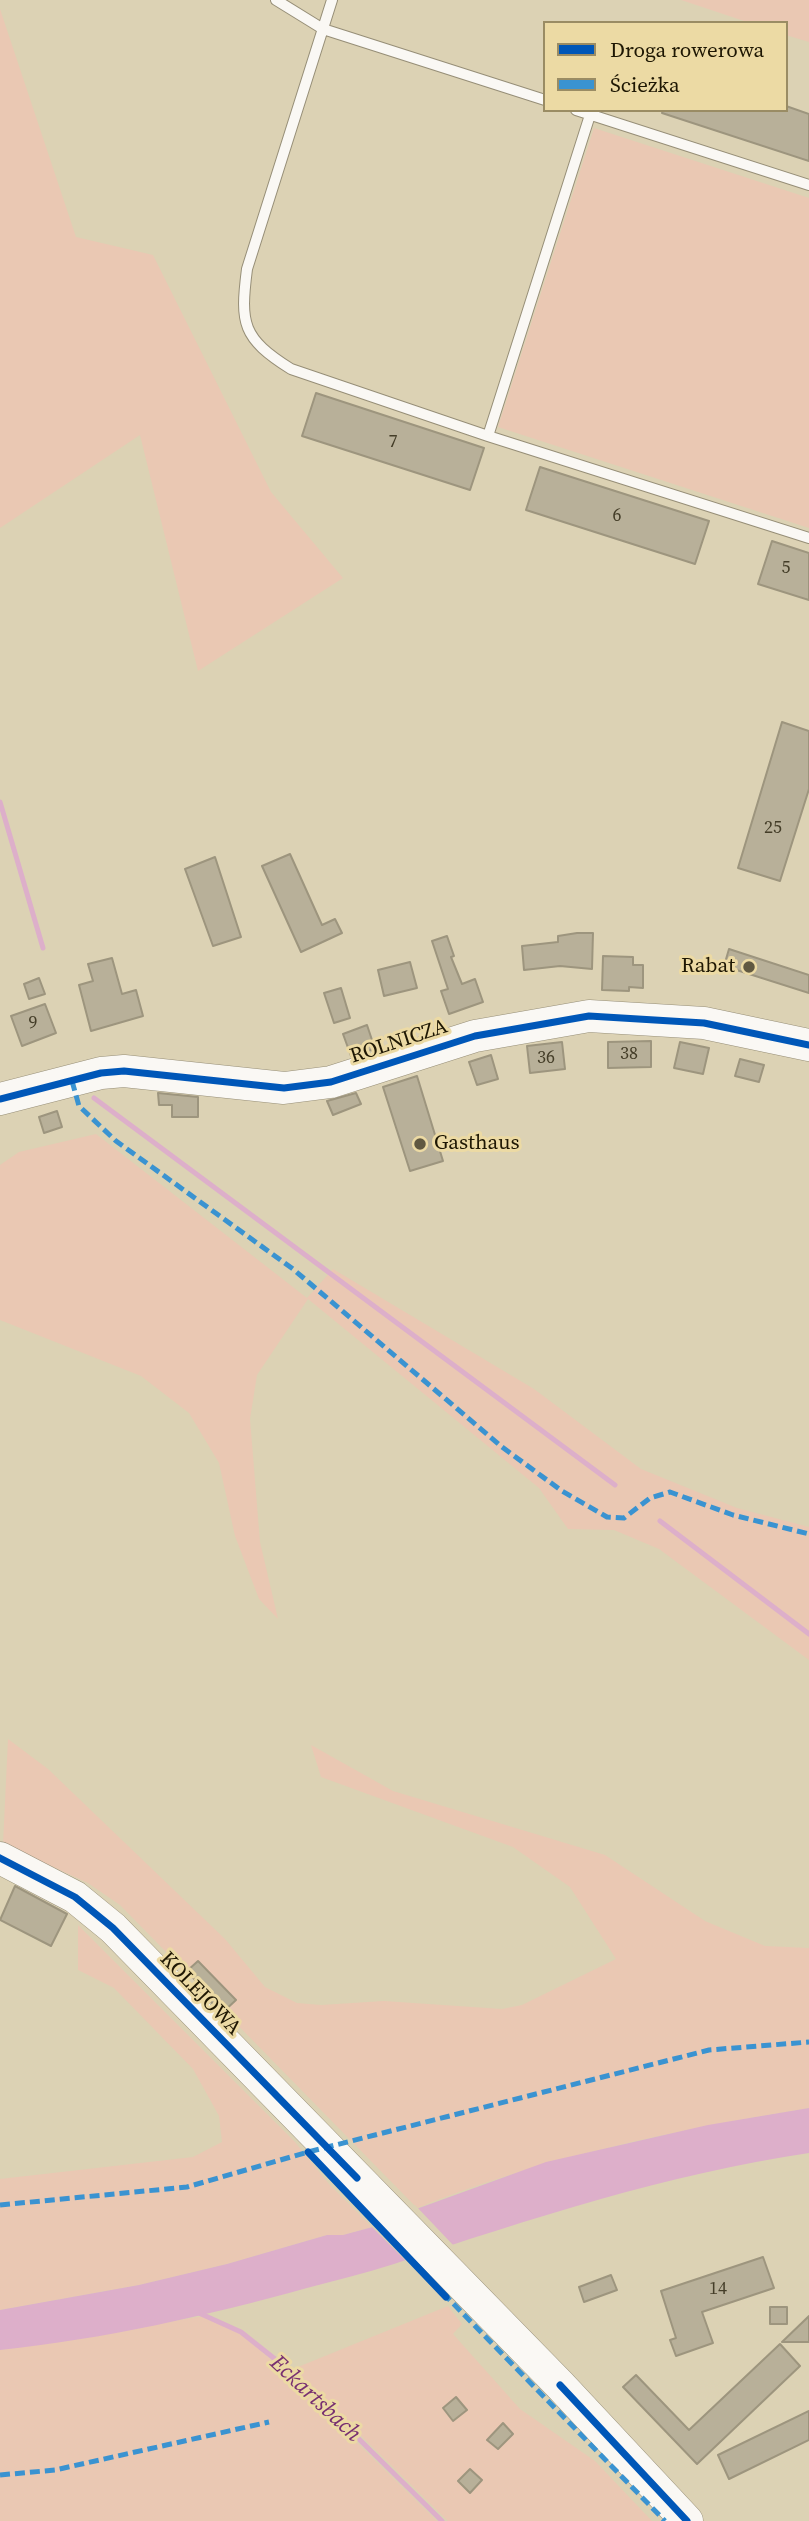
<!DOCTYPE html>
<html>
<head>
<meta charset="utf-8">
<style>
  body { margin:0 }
  #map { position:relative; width:809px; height:2521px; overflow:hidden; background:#dcd2b4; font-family:"Source Serif 4",serif }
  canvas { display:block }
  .legend { position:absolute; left:543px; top:21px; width:245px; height:91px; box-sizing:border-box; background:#ecdaa4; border:2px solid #9a8c64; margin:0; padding:9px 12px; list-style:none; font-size:21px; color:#1e1703 }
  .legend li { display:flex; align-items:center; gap:14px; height:35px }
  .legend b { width:35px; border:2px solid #9a8c64 }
</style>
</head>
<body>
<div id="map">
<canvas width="809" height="2521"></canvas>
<ul class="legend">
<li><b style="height:9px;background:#0057b8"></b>Droga rowerowa</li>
<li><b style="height:9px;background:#3a93d1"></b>Ścieżka</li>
</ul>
</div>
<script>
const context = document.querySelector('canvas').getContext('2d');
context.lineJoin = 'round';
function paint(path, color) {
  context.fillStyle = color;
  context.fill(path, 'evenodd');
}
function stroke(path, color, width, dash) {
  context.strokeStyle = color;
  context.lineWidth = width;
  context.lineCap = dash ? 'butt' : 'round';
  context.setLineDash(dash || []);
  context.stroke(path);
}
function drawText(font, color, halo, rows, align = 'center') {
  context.font = font + ' "Source Serif 4",serif';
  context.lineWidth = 6;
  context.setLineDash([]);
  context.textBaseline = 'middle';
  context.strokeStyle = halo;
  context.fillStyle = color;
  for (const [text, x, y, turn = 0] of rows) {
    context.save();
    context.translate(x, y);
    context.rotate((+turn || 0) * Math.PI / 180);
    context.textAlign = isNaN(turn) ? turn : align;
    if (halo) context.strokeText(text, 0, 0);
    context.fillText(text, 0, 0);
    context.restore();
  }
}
const green = new Path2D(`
  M681,0H809V42L786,35V23H750Z
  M0,9L76,237L153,255L271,492L343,578L198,671L140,435L0,528Z
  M594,128L809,198V528L498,427Z
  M96,1134L307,1298L333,1269L534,1389L641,1469L737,1508L809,1527V1660L659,1549L614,1530L568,1529L539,1488L308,1299L257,1375L250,1419L260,1542L278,1619L259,1599L235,1536L219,1463L189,1413L141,1376L0,1320V1165L19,1152Z
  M8,1739L48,1769L225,1939L265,1987L297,2003L321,2005L384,2001L502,2009L522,2005L616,1959L570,1887L513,1847L321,1777L311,1745L393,1791L605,1855L705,1921L765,1946L809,1948V2108C676,2130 543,2157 417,2208L120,1905L88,1883L3,1844Z
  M78,1925L295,2142L329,2184L372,2227L343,2235H327L227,2264L139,2285L0,2310V2179L193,2157L222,2142L219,2116L193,2069L114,1988L78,1970Z
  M448,2306L462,2324L453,2334L520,2409L595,2461L652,2521H448L293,2369Z
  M204,2316L241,2333L286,2373L437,2521H0V2350Z`);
const water = new Path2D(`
  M809,2108V2153C667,2174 530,2219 394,2264C366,2273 336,2280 307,2288C206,2316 104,2339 0,2350V2310L139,2285L227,2264L327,2235H343L395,2221L397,2216L546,2162L708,2125Z`);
const pier = new Path2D(`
  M415,2205L454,2246L407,2262L369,2224L393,2218L395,2213Z`);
const stream = new Path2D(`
  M0,802L43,948
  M94,1098L615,1485
  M660,1521L809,1634
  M199,2313L241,2332L290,2371L442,2521`);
const building = new Path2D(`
  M786,106L809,114V161L662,113L663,110H786Z
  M316,393L484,448L470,490L302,436Z
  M540,467L709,521L695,564L526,510Z
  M772,541L809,553V600L758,584Z
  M782,722L809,731V789L780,881L738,868Z
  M290,854L322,925L335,919L342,933L301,952L262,866Z
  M215,857L241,937L213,946L185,869Z
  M577,933H593L592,969L560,966L524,970L522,946L558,942V936Z
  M447,936L454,956L451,957L462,984L475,979L483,1002L449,1014L441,991L448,989L432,941Z
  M729,949L809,975V993L724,966Z
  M603,956L633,957V965H643V988L629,987V991L602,990Z
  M112,958L122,994L136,990L143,1016L91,1031L79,985L93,981L88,964Z
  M410,962L417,988L384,996L378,970Z
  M39,978L45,994L29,999L24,984Z
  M341,988L350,1018L334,1023L324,993Z
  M45,1004L56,1033L22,1046L11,1016Z
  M367,1025L375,1049L351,1056L343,1034Z
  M651,1041V1067L608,1068V1042Z
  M562,1042L565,1069L530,1073L527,1046Z
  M680,1042L709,1048L703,1074L674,1068Z
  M491,1055L498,1079L477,1085L469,1062Z
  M740,1059L764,1065L759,1082L735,1076Z
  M417,1076L443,1161L410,1171L383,1087Z
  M158,1093L198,1097V1117H172V1105H159Z
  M356,1093L361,1104L333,1115L327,1101Z
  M57,1111L62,1127L44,1133L39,1117Z
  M15,1886L67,1914L51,1946L0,1920Z
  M198,1961L236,2000L222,2013L194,1985L197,1982L187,1971Z
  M763,2257L774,2288L702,2312L713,2343L676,2356L670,2340L676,2338L661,2291Z
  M611,2275L617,2290L584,2302L579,2287Z
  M770,2307H787V2324H770Z
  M809,2316V2342H782Z
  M780,2344L800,2366L697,2464L623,2387L636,2375L689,2430Z
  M456,2397L467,2410L453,2421L443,2408Z
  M809,2411V2440L729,2479L718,2455Z
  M503,2423L513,2434L498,2449L487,2440Z
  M470,2469L482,2480L470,2493L458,2481Z`);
const lane = new Path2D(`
  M276,0L323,29L545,100
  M332,0L247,269C240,324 242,338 291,369L488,436L809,538
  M576,110L809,185
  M488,436L590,115`);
const secondary = new Path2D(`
  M0,1099L101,1073L124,1071L284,1088L331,1082L475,1036L589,1016L704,1023L809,1045
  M0,1858L75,1897L113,1928L560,2385L687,2521`);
const quiet = new Path2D(`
  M72,1081L79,1106L116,1141L293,1269L502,1447L562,1491L607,1517L624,1518L650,1498L670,1492L733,1515L809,1534
  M0,2205L187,2187L308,2152L709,2050L809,2042
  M443,2293L665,2521
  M0,2475L55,2470L269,2422`);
const cycleway = new Path2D(`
  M0,1099L101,1073L124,1071L284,1088L331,1082L475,1036L589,1016L704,1023L809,1045
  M0,1858L75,1897L113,1928L357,2178
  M308,2152L446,2297
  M560,2385L687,2521`);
const markers = [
  [749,967,7,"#605841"],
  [420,1144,7,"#605841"]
];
const numberNames = [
  ["7",393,442],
  ["6",617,516],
  ["5",786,568],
  ["25",773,828],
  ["9",33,1023],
  ["38",629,1054],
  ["36",546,1058],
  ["14",718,2289]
];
const poiNames = [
  ["Rabat",735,967],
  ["Gasthaus",434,1144,"left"]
];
const streetNames = [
  ["ROLNICZA",399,1042,-18],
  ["KOLEJOWA",200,1994,46]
];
const waterNames = [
  ["Eckartsbach",315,2399,43]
];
paint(green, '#eac8b3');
paint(water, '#ddafca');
paint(pier, '#dcd2b4');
stroke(stream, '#ddafca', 5);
paint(building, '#b8b099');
stroke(building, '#9d957e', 2);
stroke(lane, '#968e77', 12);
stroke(secondary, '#968e77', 33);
stroke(lane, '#faf8f4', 10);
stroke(secondary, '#faf8f4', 32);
stroke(quiet, '#3a93d1', 5, [10, 5]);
stroke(cycleway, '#0057b8', 7);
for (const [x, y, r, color] of markers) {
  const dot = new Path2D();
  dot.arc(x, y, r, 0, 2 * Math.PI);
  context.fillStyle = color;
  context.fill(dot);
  stroke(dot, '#ecdaa4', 2.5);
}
drawText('18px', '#443d28', null, numberNames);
drawText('21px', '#1e1703', '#ecdaa4', poiNames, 'right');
drawText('21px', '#1e1703', '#ecdaa4', streetNames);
drawText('italic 23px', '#783171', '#ecdaa4', waterNames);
</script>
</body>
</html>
